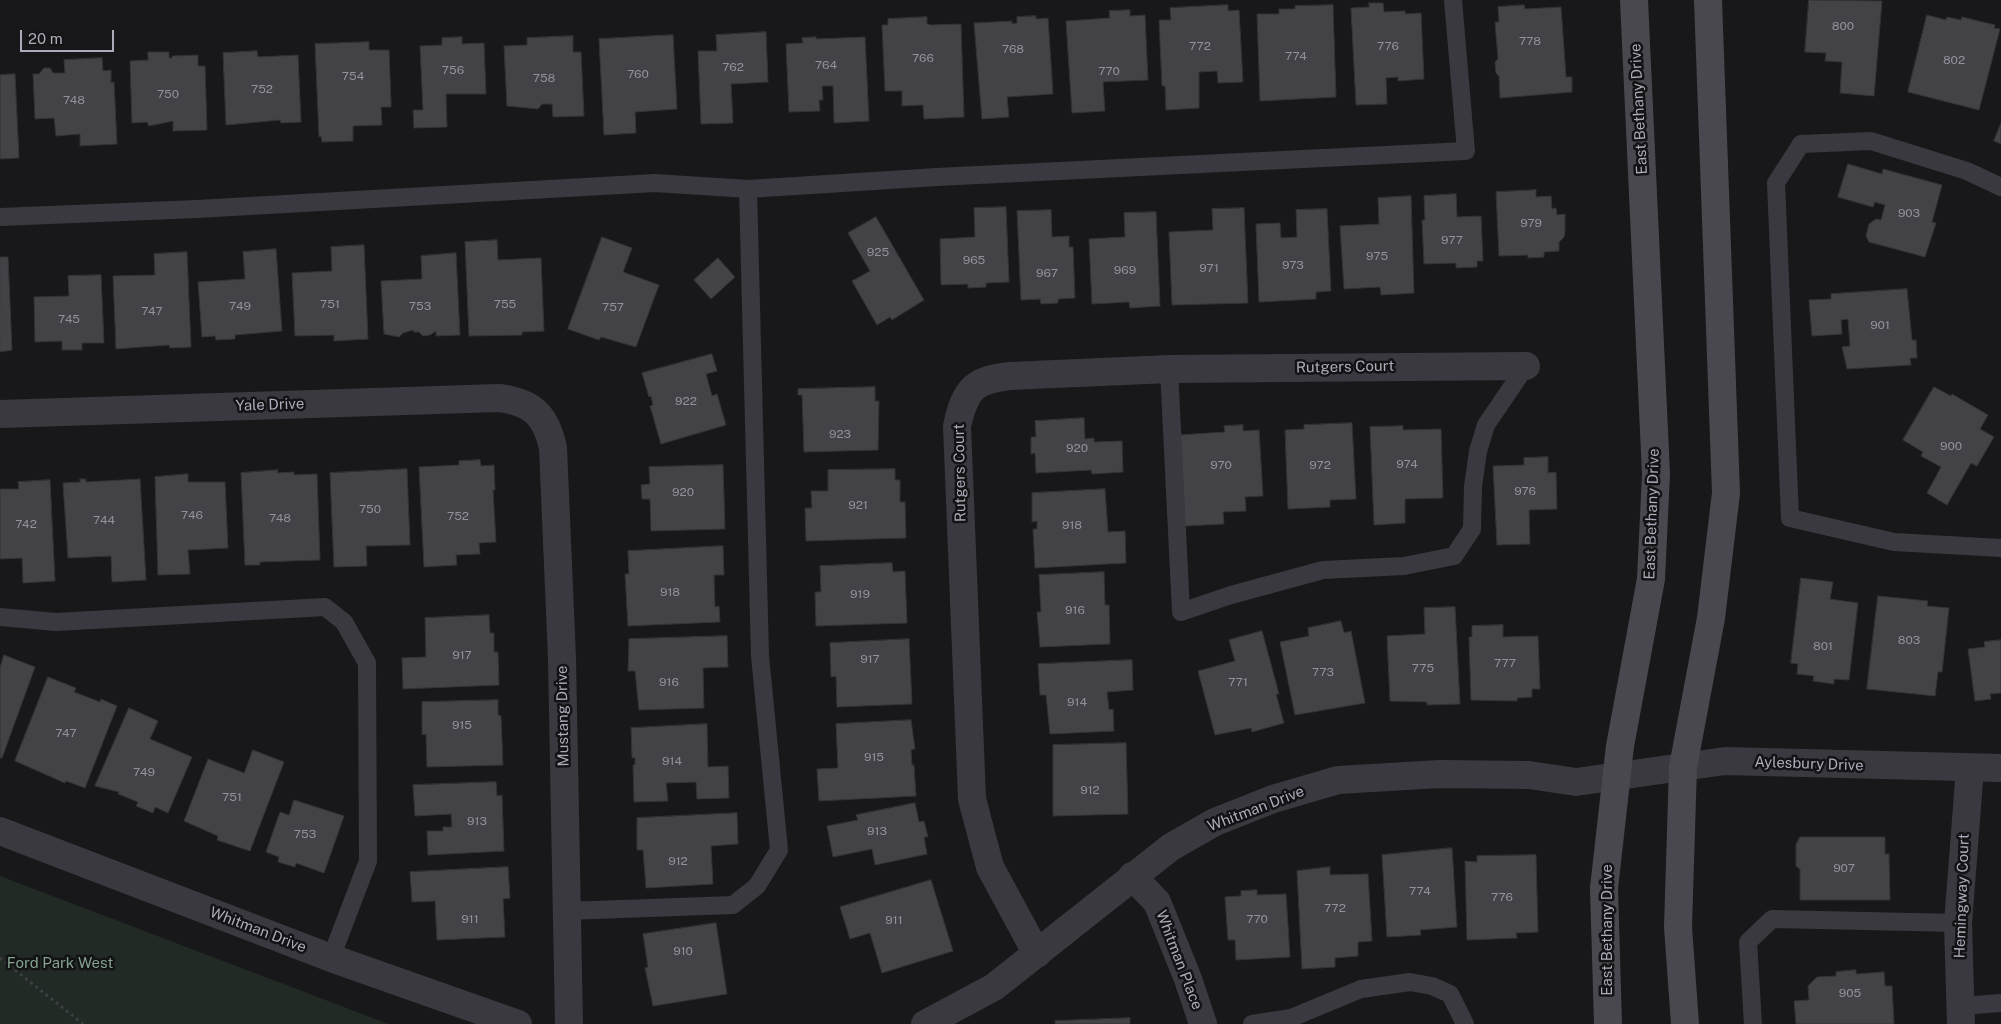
<!DOCTYPE html>
<html>
<head>
<meta charset="utf-8">
<style>
  body { margin:0 }
  #map { position:relative; width:2001px; height:1024px; overflow:hidden; background:#18181a; font-family:"Public Sans",sans-serif }
  canvas { display:block }
  .scale { position:absolute; left:20px; top:30px; width:94px; height:22px; box-sizing:border-box; border:2px solid #abacb9; border-top:0; padding-left:6px; font-size:15px; line-height:18px; white-space:nowrap; color:#abacb9; -webkit-text-stroke:4px #131315; paint-order:stroke }
</style>
</head>
<body>
<div id="map">
<canvas width="2001" height="1024"></canvas>
<div class="scale">20 m</div>
</div>
<script>
const context = document.querySelector('canvas').getContext('2d');
context.lineJoin = 'round';
function paint(path, color) {
  context.fillStyle = color;
  context.fill(path, 'evenodd');
}
function stroke(path, color, width, dash) {
  context.strokeStyle = color;
  context.lineWidth = width;
  context.lineCap = dash ? 'butt' : 'round';
  context.setLineDash(dash || []);
  context.stroke(path);
}
function drawText(font, color, halo, rows, align = 'center') {
  context.font = font + ' "Public Sans",sans-serif';
  context.lineWidth = 5;
  context.setLineDash([]);
  context.textBaseline = 'middle';
  context.strokeStyle = halo;
  context.fillStyle = color;
  for (const [text, x, y, turn = 0] of rows) {
    context.save();
    context.translate(x, y);
    context.rotate((+turn || 0) * Math.PI / 180);
    context.textAlign = isNaN(turn) ? turn : align;
    if (halo) context.strokeText(text, 0, 0);
    context.fillText(text, 0, 0);
    context.restore();
  }
}
const green = new Path2D(`
  M0,876L378,1020L389,1024H0Z`);
const building = new Path2D(`
  M1809,0L1882,1L1874,96L1840,93L1842,62L1825,61L1826,53L1805,52Z
  M1369,3H1383L1384,12L1405,11V14L1421,13L1424,79L1398,81V77L1386,78L1387,104L1356,105L1351,8L1369,7Z
  M1228,5V11L1239,10L1243,82L1218,83L1217,71L1199,72V108L1166,110L1165,86H1162L1159,20H1171L1170,8Z
  M1333,5L1336,97L1260,101L1257,14H1279V9H1295V6Z
  M1524,5L1525,9L1561,7L1566,77H1572V92L1500,98L1499,76L1496,73L1495,62L1498,59L1495,22H1499L1498,7Z
  M1130,10V16L1145,15L1148,80L1103,82L1105,111L1072,113L1066,21L1110,18L1109,11Z
  M1927,15L1946,20L1947,17L1961,20L1962,17L1995,25L1994,28L2000,29L1979,110L1908,92Z
  M1036,16V19L1048,18L1053,94L1007,97L1009,117L982,119L974,23L1012,21V24L1017,23V17Z
  M927,17V24L931,25L961,24L964,117L924,119L923,105L902,106V91H885L882,25H888V19Z
  M766,32L768,82L731,84L733,123L701,124L698,51H717L716,35Z
  M673,35L677,109L635,112L636,133L604,135L599,39Z
  M573,36V52H581L584,116L553,117L552,104H542L538,109L507,106L504,46L527,45V38Z
  M462,37V44L484,43L486,94H446L447,127L414,128L413,110H423L420,46L442,45V38Z
  M816,37V39L865,37L869,121L834,123L833,86H822L823,100H819L820,111L789,112L786,44L803,43L802,38Z
  M369,42V50H389L391,102V107H381L382,125L353,126V141L322,142L321,136L319,137L315,44Z
  M257,51L258,57L298,55L301,122L281,123L280,120L226,125L223,53Z
  M148,52H169V58H172V56L198,55V66H205L207,130L173,131V121L149,126L147,122L132,123L130,61L148,60Z
  M102,58L103,71L111,70V83L114,82L117,144L80,146V134L56,136L54,118L35,119L33,74H39L44,68H50L53,73H65L64,60Z
  M15,74L19,158L0,159V75Z
  M2001,123V144L1994,141Z
  M1848,164L1882,174L1883,169L1942,185L1932,222L1936,223L1925,257L1869,242L1866,236L1869,224L1876,219L1881,220L1885,205L1875,202L1873,207L1838,197Z
  M1536,190V197L1551,196L1552,209L1556,208L1557,215L1565,214V232L1564,237L1559,242V251L1544,252V257L1528,258V255L1499,256L1496,192Z
  M1456,194L1457,217L1481,216L1483,261H1477V267L1456,268V263L1424,264L1422,220H1425L1424,196Z
  M1411,196L1414,293L1381,295L1380,287L1344,289L1340,226L1379,224L1378,198Z
  M1006,207L1009,282L986,283V287L968,288V284L941,285L940,239L975,237L974,208Z
  M1244,208L1248,303L1172,305L1169,232L1213,230L1212,209Z
  M1327,209L1331,291L1316,292V299L1259,302L1256,224L1280,223L1281,238L1297,237L1296,210Z
  M1051,210L1052,237L1069,236V247H1073L1075,298L1058,299V303L1041,304L1040,299L1021,300L1017,211Z
  M1156,212L1160,306L1130,308L1129,302L1092,304L1089,239L1125,237L1124,213Z
  M876,217L924,300L892,320L890,317L877,325L852,281L870,271L848,233Z
  M602,237L632,248L623,272L659,285L636,347L601,337L599,340L568,329Z
  M497,240L498,260L541,258L544,331L522,332V335L469,336L465,242Z
  M364,245L368,339L334,341V335L295,336L292,273L332,271L331,247Z
  M276,249L282,331L235,335V339L216,340L215,336L202,337L198,282L245,279L243,252Z
  M187,252L191,347L170,348L169,345L116,349L113,276L155,275L154,254Z
  M456,253L460,335L436,336V331L430,335L423,336L419,332H414L413,330L403,333L399,337L384,334L381,281L422,279L421,256Z
  M0,257H8L12,350L0,352Z
  M718,258L735,277L711,299L694,280Z
  M101,275L104,343H82V350H62V341L35,342L34,297L69,296L68,276Z
  M1907,289L1912,340H1916L1917,358H1910L1911,365L1847,369L1842,347L1850,346L1848,319L1841,320L1842,334L1812,336L1809,300L1831,299V294Z
  M712,354L717,371L706,374L712,396L717,394L726,425L661,444L650,406L653,405L651,396L649,397L642,373Z
  M875,387V401H879L878,450L804,452L802,395H798V389Z
  M1934,387L1951,396L1952,394L1988,415L1980,429L1994,437L1977,466L1971,463L1947,505L1927,493L1941,467L1921,456L1923,452L1903,440Z
  M1084,418L1085,439L1094,438V442L1122,441L1123,472L1092,474L1091,470L1036,473L1035,453L1031,454V437H1036L1035,421Z
  M1352,423L1356,499L1330,500V507L1288,509L1285,430L1304,429V425Z
  M1243,425V431L1259,430L1263,496L1245,497L1246,511L1223,512L1224,524L1185,526L1180,435L1225,432L1224,426Z
  M1403,426V430L1441,429L1443,498L1405,499V523L1374,525L1370,427Z
  M1548,457V473L1556,472L1557,509L1529,510L1530,544L1497,545L1493,466L1524,465V458Z
  M480,460L481,466L494,465L495,490H493L496,542L479,543L480,554L456,555L457,565L424,567L419,467L459,465V461Z
  M723,465L725,529L651,531L650,499H642L641,485L650,484L649,467Z
  M407,469L410,545L366,546L367,566L334,567L330,473Z
  M895,469V480H900V502H905L906,538L806,541L805,508H812L811,491H828V470Z
  M278,470L277,473L294,472V475L317,474L320,560L260,562V565H245L241,473Z
  M188,474V482H225L228,548L188,550L190,574L158,575L155,477Z
  M80,479H86V482L140,479L146,580L112,582L111,556L68,558L63,483L80,482Z
  M50,480L55,581L23,583L22,558L0,559V489H19L18,482Z
  M1105,489L1108,532L1125,531L1126,563L1035,568L1033,529H1037V521L1032,522V493Z
  M723,546L724,575H714L715,607L719,606L720,622L628,626L625,574H629L628,551Z
  M892,563L893,572L905,571L907,623L816,626L815,592H821L820,566Z
  M1104,572L1105,605H1109L1110,644L1040,647L1037,612H1041L1039,575Z
  M1801,578L1833,582L1830,599L1858,603L1849,680L1834,679V684L1813,681L1814,676L1797,674L1798,664L1791,663Z
  M1878,596L1928,601L1927,606L1949,608L1942,672H1938L1935,696L1867,689Z
  M1455,607L1460,704L1427,705V702L1390,701L1387,636L1425,634L1424,608Z
  M489,615L490,633H494V652H498L499,685L403,689L402,658L426,657L425,618Z
  M1341,621L1344,633L1351,631L1365,703L1295,715L1280,642L1309,636L1308,628Z
  M1503,625V637L1538,636L1540,689H1532V697L1517,698V701L1471,700L1469,637H1472V626Z
  M1262,631L1279,694H1276L1284,723L1252,732L1251,728L1215,735L1198,671L1235,661L1229,640Z
  M727,636L728,667L703,668L704,708L639,710L635,671H628L629,639Z
  M909,639L912,704L837,707L836,676L831,677L830,643Z
  M2001,640V693L1990,694L1991,699L1975,701L1968,649L1985,647L1984,642Z
  M4,655L35,667L2,758H0V668Z
  M1132,660L1133,690L1107,692L1109,710L1113,709L1114,731L1050,734L1046,695H1040L1038,664Z
  M48,677L76,688L74,692L100,702L101,699L117,706L85,788L66,781L65,783L15,761Z
  M498,700V715L501,716L503,765L427,767L426,734L422,735V702Z
  M129,708L158,721L150,739L192,757L168,813L155,807L153,813L136,806L138,802L118,794L119,792L95,786Z
  M911,720L915,749L911,750L912,765H914L916,796L819,801L817,769L838,768L836,724Z
  M707,724L708,767L728,766L729,798L697,799L696,782L666,783L668,801L634,802L633,765H635V758H632L631,728Z
  M1126,743L1128,814L1053,816V745Z
  M253,750L284,762L250,851L217,840L218,836L184,821L208,759L244,773Z
  M496,782L497,796L502,795L504,851L428,855L427,831H443V827H452L451,814L415,816L413,785Z
  M294,800L344,816L324,873L296,863L295,867L278,862L279,857L266,852L280,812L289,815Z
  M915,803L919,822L924,821L928,837H924L927,854L875,865L872,849L833,857L827,826L858,820L856,815Z
  M737,813L738,844L711,846L713,884L646,888L643,850H637V818Z
  M1800,837H1885V854H1889L1890,900H1800V869L1796,866V845Z
  M1452,848L1457,927L1420,930L1421,935L1387,937L1382,855Z
  M1536,855L1538,932L1516,933L1517,938L1467,940L1465,861L1477,862V856Z
  M508,867L510,898L503,899L505,937L437,940L435,901L412,902L410,872Z
  M1330,867V875L1368,874L1372,941L1358,942V956L1335,958V967L1302,969L1297,871Z
  M931,880L953,951L882,973L870,933L850,939L840,907Z
  M1257,890V895L1286,894L1290,957L1236,960L1235,940H1228L1225,897L1241,896V891Z
  M716,923L727,994L653,1006L645,968L648,967L643,934Z
  M1856,970V974L1884,972L1885,986H1892L1894,1024H1796L1794,1001L1809,1000L1808,986L1817,977L1836,976V972Z
  M1130,1018V1024H1055V1021Z`);
const path = new Path2D(`
  M0,958L83,1024`);
const service = new Path2D(`
  M2001,187L1967,171L1871,141L1801,144L1776,183L1790,518L1894,542L2001,548
  M0,217L197,209L655,183L748,189L937,177L1466,151L1453,0
  M1169,369L1181,612L1231,595L1323,570L1404,566L1454,556L1472,529L1473,487L1478,451L1486,425L1526,366
  M0,617L56,622L325,607L344,622L367,663L368,861L331,958
  M566,911L733,905L757,886L779,850L760,656L748,189
  M1960,1006L2001,1003
  M1252,1024L1291,1018L1361,989L1410,982L1432,986L1450,994L1465,1024
  M1753,1024L1748,942L1772,919L1958,923`);
const minor = new Path2D(`
  M0,414L499,398C532,402 546,415 553,448L562,658L569,1024
  M1132,876L1157,902L1188,979L1203,1024
  M1037,954L990,867L972,799L957,426C965,391 972,380 1010,376L1169,369L1526,366
  M1961,1024L1958,923L1970,768`);
const tertiary = new Path2D(`
  M0,831L331,958L518,1024
  M925,1024L994,987L1171,847L1215,822L1273,799L1338,780L1440,774L1529,775L1576,782L1725,761L2001,768`);
const secondary = new Path2D(`
  M1608,1024L1604,888L1620,746L1651,579L1656,474L1634,0
  M1685,1024L1678,927L1683,767L1711,618L1726,493L1708,0`);
const numberNames = [
  ["800",1843,26],
  ["778",1530,41],
  ["772",1200,46],
  ["776",1388,46],
  ["768",1013,49],
  ["774",1296,56],
  ["766",923,58],
  ["802",1954,60],
  ["764",826,65],
  ["762",733,67],
  ["756",453,70],
  ["770",1109,71],
  ["760",638,74],
  ["754",353,76],
  ["758",544,78],
  ["752",262,89],
  ["750",168,94],
  ["748",74,100],
  ["903",1909,213],
  ["979",1531,223],
  ["977",1452,240],
  ["925",878,252],
  ["975",1377,256],
  ["965",974,260],
  ["973",1293,265],
  ["971",1209,268],
  ["969",1125,270],
  ["967",1047,273],
  ["751",330,304],
  ["755",505,304],
  ["749",240,306],
  ["753",420,306],
  ["757",613,307],
  ["747",152,311],
  ["745",69,319],
  ["901",1880,325],
  ["922",686,401],
  ["923",840,434],
  ["900",1951,446],
  ["920",1077,448],
  ["974",1407,464],
  ["970",1221,465],
  ["972",1320,465],
  ["976",1525,491],
  ["920",683,492],
  ["921",858,505],
  ["750",370,509],
  ["746",192,515],
  ["752",458,516],
  ["748",280,518],
  ["744",104,520],
  ["742",26,524],
  ["918",1072,525],
  ["918",670,592],
  ["919",860,594],
  ["916",1075,610],
  ["803",1909,640],
  ["801",1823,646],
  ["917",462,655],
  ["917",870,659],
  ["777",1505,663],
  ["775",1423,668],
  ["773",1323,672],
  ["916",669,682],
  ["771",1238,682],
  ["914",1077,702],
  ["915",462,725],
  ["747",66,733],
  ["915",874,757],
  ["914",672,761],
  ["749",144,772],
  ["912",1090,790],
  ["751",232,797],
  ["913",477,821],
  ["913",877,831],
  ["753",305,834],
  ["912",678,861],
  ["907",1844,868],
  ["774",1420,891],
  ["776",1502,897],
  ["772",1335,908],
  ["911",470,919],
  ["770",1257,919],
  ["911",894,920],
  ["910",683,951],
  ["905",1850,993]
];
const streetNames = [
  ["East Bethany Drive",1639,109,-93],
  ["Rutgers Court",1345,367,-1],
  ["Yale Drive",270,405,-2],
  ["Rutgers Court",960,473,-91],
  ["East Bethany Drive",1652,514,-88],
  ["Mustang Drive",563,716,-91],
  ["Aylesbury Drive",1809,764,2],
  ["Whitman Drive",1256,809,-21],
  ["Hemingway Court",1962,896,-88],
  ["Whitman Drive",258,930,21],
  ["East Bethany Drive",1607,930,-90],
  ["Whitman Place",1179,960,69]
];
const parkNames = [
  ["Ford Park West",60,963]
];
paint(green, '#222a25');
paint(building, '#434247');
stroke(building, '#333236', 1);
stroke(path, '#3f4045', 3, [2.5, 4]);
stroke(service, '#3a393f', 18);
stroke(minor, '#3a393f', 28);
stroke(tertiary, '#3a393f', 28);
stroke(secondary, '#48484e', 28);
drawText('12px', '#91929c', null, numberNames);
drawText('15px', '#abacb9', '#131315', streetNames);
drawText('15px', '#84a28d', '#131315', parkNames);
</script>
</body>
</html>
